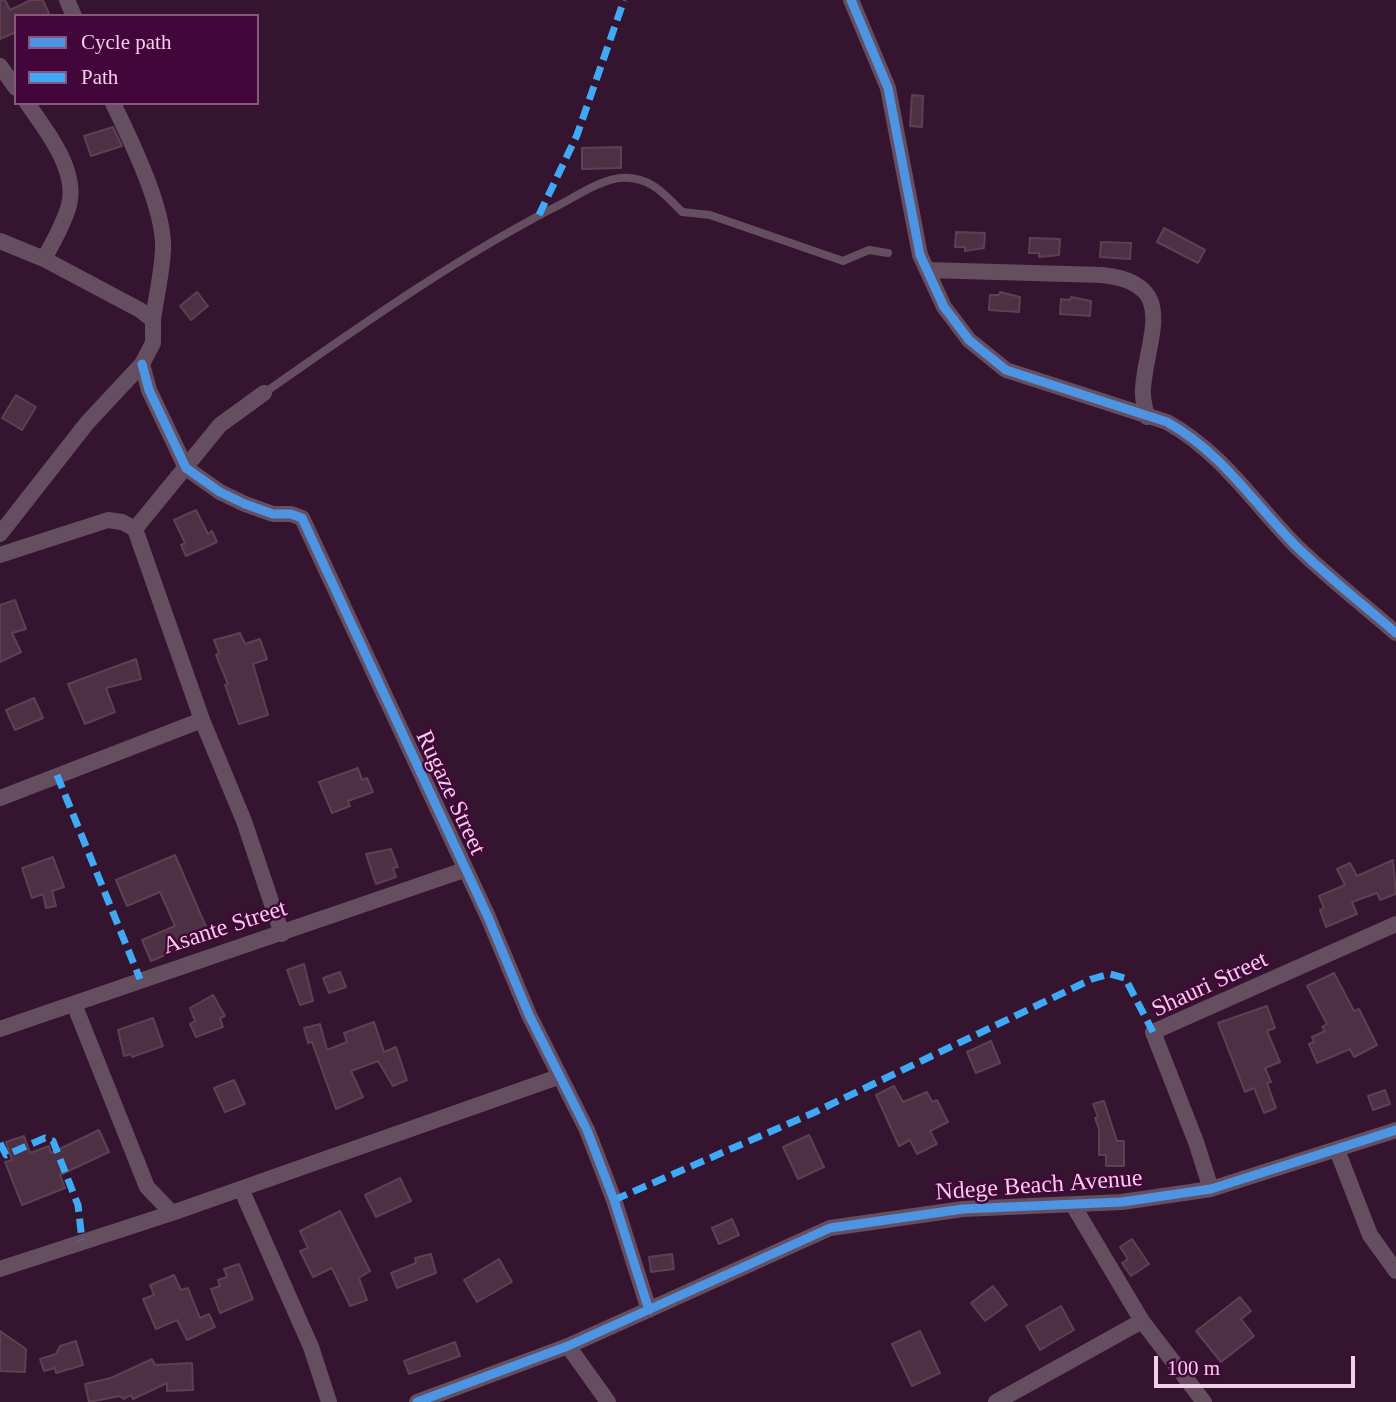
<!DOCTYPE html>
<html>
<head>
<meta charset="utf-8">
<style>
  body { margin:0 }
  #map { position:relative; width:1396px; height:1402px; overflow:hidden; background:#351430; font-family:"Times New Roman",serif }
  canvas { display:block }
  .legend { position:absolute; left:14px; top:14px; width:245px; height:91px; box-sizing:border-box; background:#43063a; border:2px solid #895680; margin:0; padding:9px 12px; list-style:none; font-size:21px; color:#f3cee9 }
  .legend li { display:flex; align-items:center; gap:14px; height:35px }
  .legend b { width:35px; border:2px solid #895680 }
  .scale { position:absolute; left:1154px; top:1356px; width:201px; height:32px; box-sizing:border-box; border:4px solid #f3cee9; border-top:0; padding-left:9px; font-size:21px; line-height:24px; white-space:nowrap; color:#f3cee9; -webkit-text-stroke:5px #43063a; paint-order:stroke }
</style>
</head>
<body>
<div id="map">
<canvas width="1396" height="1402"></canvas>
<ul class="legend">
<li><b style="height:9px;background:#4d94e3"></b>Cycle path</li>
<li><b style="height:9px;background:#3fa9f5"></b>Path</li>
</ul>
<div class="scale">100 m</div>
</div>
<script>
const context = document.querySelector('canvas').getContext('2d');
context.lineJoin = 'round';
function paint(path, color) {
  context.fillStyle = color;
  context.fill(path, 'evenodd');
}
function stroke(path, color, width, dash) {
  context.strokeStyle = color;
  context.lineWidth = width;
  context.lineCap = dash ? 'butt' : 'round';
  context.setLineDash(dash || []);
  context.stroke(path);
}
function drawText(font, color, halo, rows, align = 'center') {
  context.font = font + ' "Times New Roman",serif';
  context.lineWidth = 5;
  context.setLineDash([]);
  context.textBaseline = 'middle';
  context.strokeStyle = halo;
  context.fillStyle = color;
  for (const [text, x, y, turn = 0] of rows) {
    context.save();
    context.translate(x, y);
    context.rotate((+turn || 0) * Math.PI / 180);
    context.textAlign = isNaN(turn) ? turn : align;
    if (halo) context.strokeText(text, 0, 0);
    context.fillText(text, 0, 0);
    context.restore();
  }
}
const building = new Path2D(`
  M0,0H5L10,10L31,0H43L50,16H16V32L0,39Z
  M912,95L923,96L922,127L910,126Z
  M113,127L122,146L91,156L84,136Z
  M621,147V168L582,169V148Z
  M1164,228L1205,250L1198,263L1157,242Z
  M956,232L985,233L984,248L965,251V247H955Z
  M1030,238L1060,239L1059,255L1039,257V253H1029Z
  M1101,242L1131,243L1130,259L1100,257Z
  M197,292L208,306L191,320L180,306Z
  M1000,292L1020,297L1019,312L989,310L990,295H999Z
  M1071,297L1091,301L1090,316L1060,314L1061,299L1070,300Z
  M16,395L36,407L22,430L2,418Z
  M196,510L208,534L212,531L217,542L186,556L181,545L185,543L174,520Z
  M15,600L26,629L12,633L21,652L0,662V605Z
  M240,633L245,644L260,639L267,659L253,664L268,715L239,724L225,685L228,684L216,655L219,653L214,640Z
  M136,659L141,679L106,688L115,712L85,724L68,684Z
  M34,698L43,718L15,730L6,710Z
  M358,768L362,780L367,778L373,792L348,801L350,806L332,813L319,782Z
  M391,849L398,867L393,868L396,877L376,884L366,854Z
  M175,855L210,936L151,961L142,940L175,926L160,892L127,906L116,880Z
  M53,857L64,887L52,891L56,906L46,908L43,894L32,898L22,868Z
  M1393,860L1396,894L1380,900L1377,893L1352,902L1357,914L1326,927L1320,910L1324,908L1319,896L1345,885L1337,869L1350,863L1357,876Z
  M304,964L313,1001L300,1005L287,970Z
  M340,972L346,987L329,993L323,978Z
  M1334,973L1354,1011L1359,1009L1377,1045L1354,1057L1350,1049L1317,1063L1309,1044L1314,1042L1312,1037L1325,1031L1322,1027L1327,1024L1307,986Z
  M213,995L225,1016L220,1018L223,1027L196,1037L190,1024L195,1021L190,1008Z
  M1267,1006L1275,1028L1267,1031L1280,1062L1265,1068L1271,1082L1267,1083L1276,1108L1264,1113L1254,1088L1245,1092L1218,1023Z
  M153,1018L163,1046L132,1057L131,1054L124,1056L118,1030Z
  M374,1022L384,1052L396,1047L407,1080L393,1086L378,1061L351,1071L363,1097L336,1109L312,1042L308,1043L304,1028L320,1024L327,1050L347,1042L344,1033Z
  M991,1041L1000,1063L976,1073L967,1052Z
  M234,1080L245,1104L225,1112L214,1088Z
  M894,1086L903,1102L927,1092L932,1102L937,1100L948,1122L930,1131L937,1144L917,1154L910,1140L899,1146L876,1095Z
  M1385,1090L1390,1104L1373,1110L1368,1096Z
  M1104,1101L1117,1141H1124V1166H1106V1155H1099V1129L1095,1118L1098,1117L1093,1104Z
  M99,1130L109,1152L60,1175L65,1188L22,1205L5,1162L12,1160L6,1142L24,1136L30,1153L49,1146L51,1153Z
  M809,1135L824,1167L798,1179L783,1147Z
  M400,1178L411,1201L376,1217L365,1195Z
  M340,1211L370,1271L359,1278L367,1300L350,1306L332,1268L313,1277L300,1251L308,1248L300,1231Z
  M732,1219L739,1235L719,1244L712,1228Z
  M1132,1239L1149,1264L1131,1276L1122,1263L1128,1259L1120,1247Z
  M431,1254L436,1273L397,1288L391,1273L416,1263L415,1258Z
  M672,1254L674,1269L651,1272L649,1257Z
  M499,1259L512,1282L477,1302L464,1280Z
  M239,1264L253,1299L220,1313L211,1289L220,1286L218,1280L227,1277L224,1269Z
  M174,1275L181,1290L188,1288L200,1318L209,1314L215,1327L187,1340L177,1320L156,1329L143,1299L154,1295L150,1285Z
  M993,1286L1007,1305L985,1321L971,1303Z
  M1240,1297L1251,1311L1241,1319L1254,1336L1221,1362L1196,1331Z
  M1061,1306L1074,1330L1040,1350L1026,1326Z
  M0,1331L26,1349L25,1372L0,1371Z
  M920,1331L940,1373L912,1386L892,1344Z
  M76,1341L83,1365L56,1373L55,1368L44,1371L40,1359L56,1354L60,1346Z
  M455,1342L460,1356L409,1374L404,1361Z
  M152,1359L155,1365L192,1363L193,1390L167,1391V1383L133,1399L131,1395L124,1399L120,1396L89,1402L85,1384L111,1378Z`);
const service = new Path2D(`
  M264,393C360,326 457,257 561,204C578,195 601,180 620,178C649,176 663,192 682,212L710,215L843,261L869,250L888,253`);
const minor = new Path2D(`
  M67,0L74,16
  M851,0L888,88L920,255L944,307L969,340L1006,370L1167,422C1224,454 1253,503 1298,548C1329,578 1364,605 1396,633
  M0,66L16,88
  M27,103C46,130 78,170 69,205C64,224 53,242 44,259
  M113,103C131,141 165,209 163,250C162,273 156,297 153,320
  M0,241L44,259L140,310L153,320V343L142,364L87,423L0,534
  M927,270L1102,275C1181,283 1146,338 1143,389C1142,398 1145,408 1147,417
  M142,364L149,390L186,468L220,492L245,504L273,514H291L302,518L488,917L529,1015L587,1130L614,1200L649,1310
  M135,529L220,425L264,393
  M0,555L108,520L122,522L135,529L202,720L244,821L282,934
  M0,798L202,720
  M74,1004L147,1187L172,1213L558,1077
  M0,1029L464,870
  M1337,1150L1370,1235L1396,1271
  M1211,1189L1196,1142L1153,1032L1396,924
  M242,1191L311,1347L329,1402
  M1073,1205L1142,1321L1204,1402
  M0,1269L172,1213
  M568,1346L608,1402
  M417,1402L568,1346L830,1228L963,1209L1122,1202L1211,1189L1396,1130
  M996,1402L1142,1321`);
const quiet = new Path2D(`
  M539,215L577,135L624,0
  M57,775L140,979
  M0,1143L6,1155L45,1138L53,1141L78,1205L82,1240
  M614,1200L813,1113L1092,979L1110,974L1125,978L1153,1032`);
const cycleway = new Path2D(`
  M851,0L888,88L920,255L944,307L969,340L1006,370L1167,422C1224,454 1253,503 1298,548C1329,578 1364,605 1396,633
  M142,364L149,390L186,468L220,492L245,504L273,514H291L302,518L488,917L529,1015L587,1130L614,1200L649,1310
  M417,1402L568,1346L830,1228L963,1209L1122,1202L1211,1189L1396,1130`);
const streetNames = [
  ["Rugaze Street",450,793,65],
  ["Asante Street",225,928,-18],
  ["Shauri Street",1210,985,-25],
  ["Ndege Beach Avenue",1039,1186,-4]
];
paint(building, '#4e3044');
stroke(building, '#5d4052', 2);
stroke(service, '#664e61', 8);
stroke(minor, '#664e61', 16);
stroke(quiet, '#3fa9f5', 7, [14, 7]);
stroke(cycleway, '#4d94e3', 9);
drawText('24px', '#f3cee9', '#43063a', streetNames);
</script>
</body>
</html>
